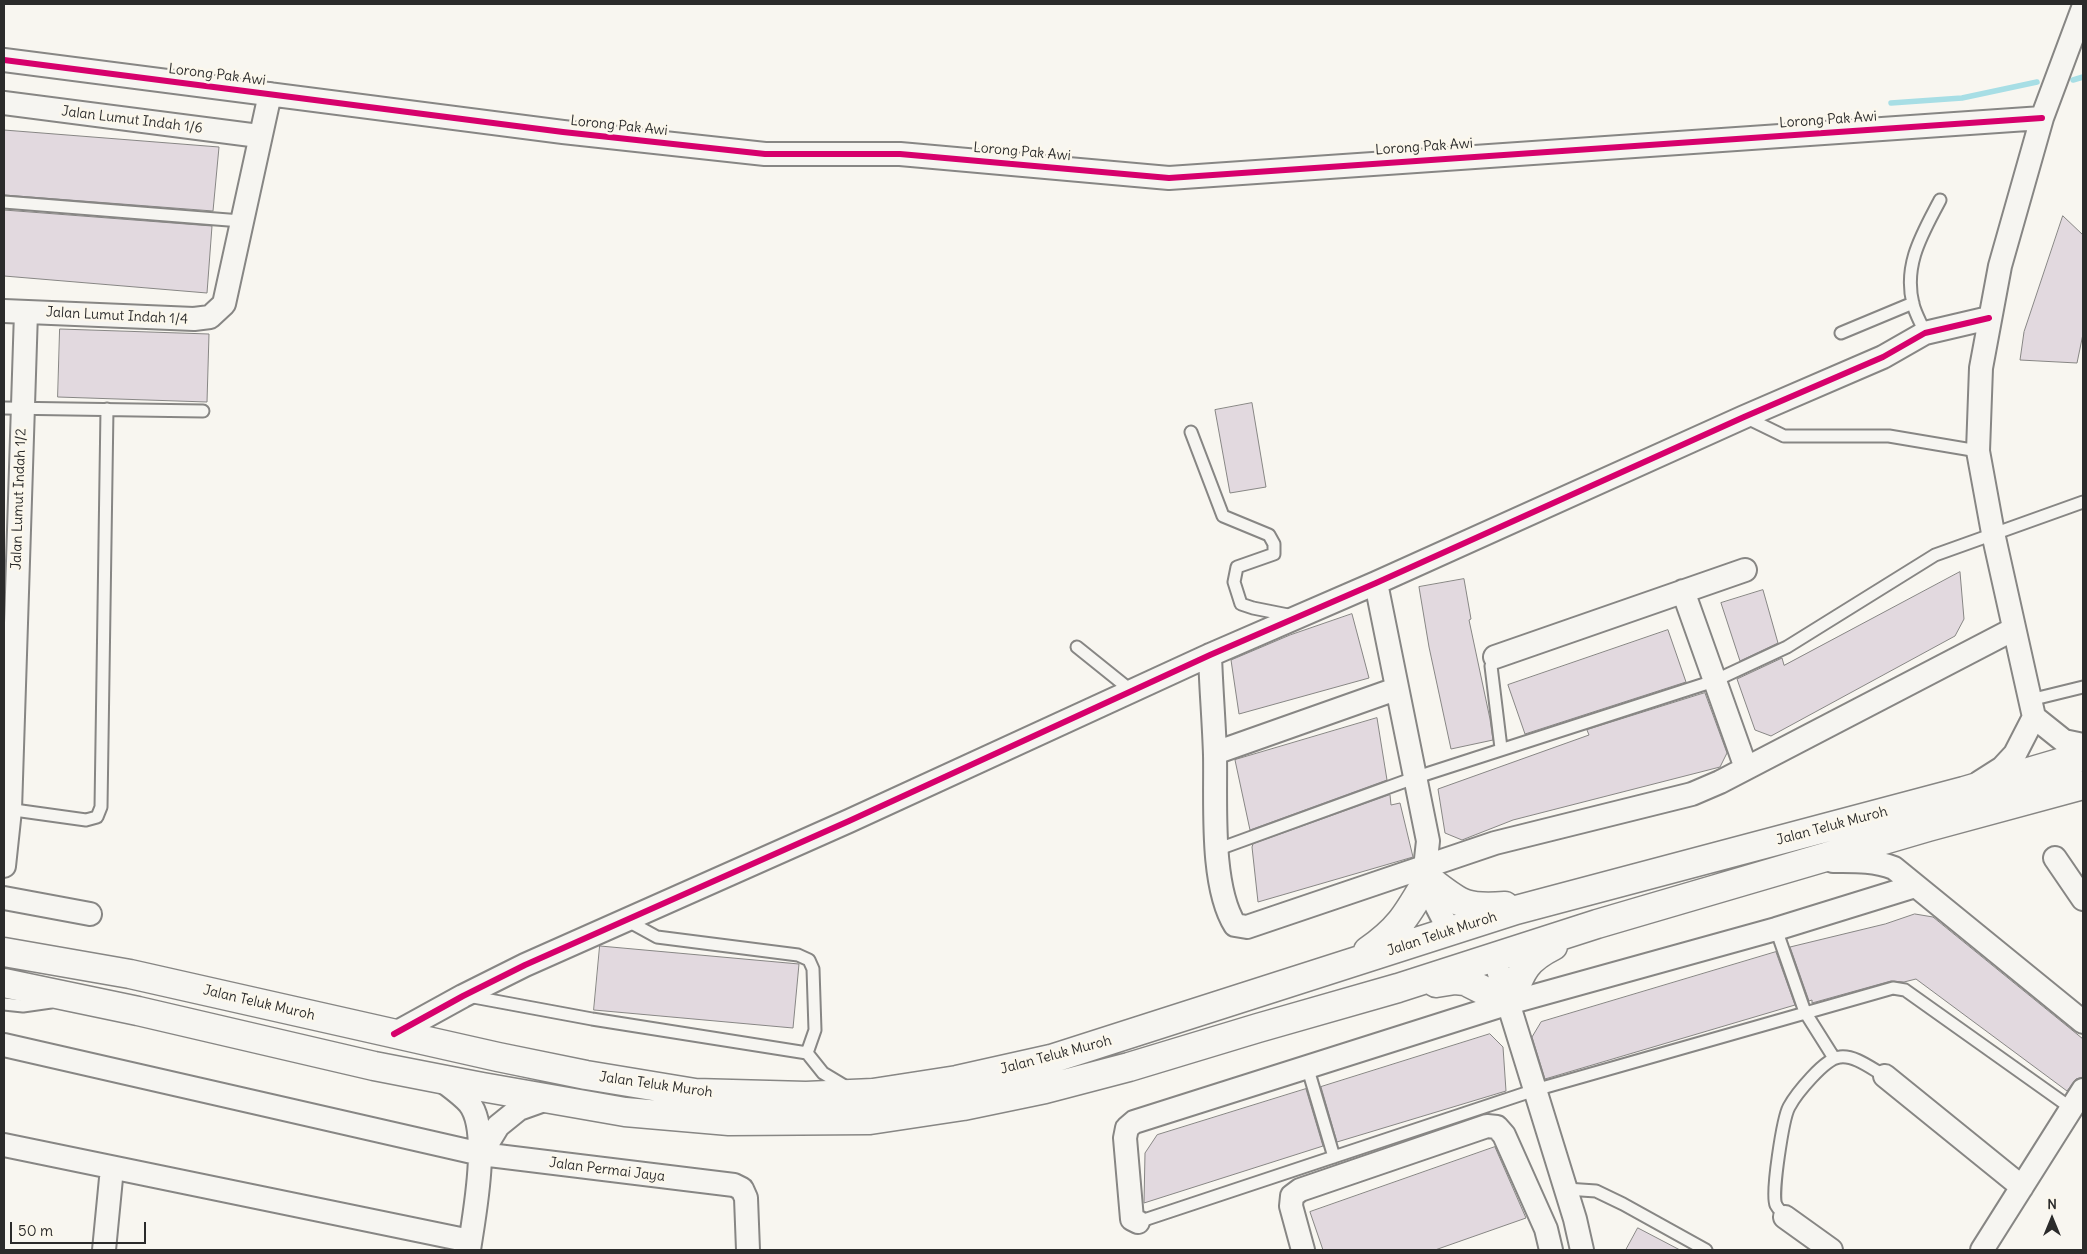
<!DOCTYPE html>
<html>
<head>
<meta charset="utf-8">
<style>
  body { margin:0 }
  #map { position:relative; width:2087px; height:1254px; overflow:hidden; background:#f8f6f0; font-family:Delius,sans-serif }
  canvas { display:block }
  .frame { position:absolute; inset:0; border:5px solid #2b2b2b; pointer-events:none }
  .north { position:absolute; left:2027px; top:1194px; width:50px; height:50px; -webkit-text-stroke:4px #fbf7ec; paint-order:stroke; rotate:0deg; font-size:14px; font-weight:700; line-height:20px; text-align:center; color:#2b2b2b }
  .north::after { content:''; display:block; margin:auto; width:18px; height:22px; background:#2b2b2b; clip-path:polygon(50% 0,100% 100%,50% 72%,0 100%) }
  .scale { position:absolute; left:10px; top:1222px; width:136px; height:22px; box-sizing:border-box; border:2px solid #2b2b2b; border-top:0; padding-left:6px; font-size:15px; line-height:18px; white-space:nowrap; color:#2b2b2b; -webkit-text-stroke:4px #fbf7ec; paint-order:stroke }
</style>
</head>
<body>
<div id="map">
<canvas width="2087" height="1254"></canvas>
<div class="frame"></div>
<div class="north">N</div>
<div class="scale">50 m</div>
</div>
<script>
const context = document.querySelector('canvas').getContext('2d');
context.lineJoin = 'round';
function stroke(path, color, width, dash) {
  context.strokeStyle = color;
  context.lineWidth = width;
  context.lineCap = dash ? 'butt' : 'round';
  context.setLineDash(dash || []);
  context.stroke(path);
}
function paint(path, color) {
  context.fillStyle = color;
  context.fill(path, 'evenodd');
}
function drawText(font, color, halo, rows, align = 'center') {
  context.font = font + ' Delius,sans-serif';
  context.lineWidth = 5;
  context.setLineDash([]);
  context.textBaseline = 'middle';
  context.strokeStyle = halo;
  context.fillStyle = color;
  for (const [text, x, y, turn = 0] of rows) {
    context.save();
    context.translate(x, y);
    context.rotate((+turn || 0) * Math.PI / 180);
    context.textAlign = isNaN(turn) ? turn : align;
    if (halo) context.strokeText(text, 0, 0);
    context.fillText(text, 0, 0);
    context.restore();
  }
}
const stream = new Path2D(`
  M2073,80L2083,77
  M1891,103L1962,98L2037,82`);
const building = new Path2D(`
  M4,130L219,147L213,211L4,195Z
  M4,210L212,226L207,293L4,276Z
  M2063,216L2083,235V334L2077,363L2020,360L2024,332Z
  M60,329L209,334L207,402L58,397Z
  M1252,403L1266,487L1230,493L1215,410Z
  M1960,572L1964,619L1955,636L1771,736L1755,730L1737,679L1782,658L1784,665Z
  M1464,579L1471,619L1469,620L1490,719L1493,740L1451,749L1429,647L1419,587Z
  M1763,590L1778,643L1740,661L1721,603Z
  M1352,614L1369,678L1239,714L1231,660L1290,635Z
  M1668,630L1686,682L1525,734L1508,685Z
  M1705,693L1727,753L1720,767L1513,820L1462,840L1445,833L1438,789L1589,735L1587,730Z
  M1377,718L1387,780L1250,830L1235,760Z
  M1390,795L1391,805L1400,803L1413,857L1258,902L1252,847L1253,844Z
  M1915,914L1933,917L2083,1039V1077L2076,1079L2067,1091L1916,979L1904,982L1891,981L1812,1003V1000L1809,1001L1790,947L1885,924Z
  M600,946L799,964L793,1028L594,1010Z
  M1776,952L1795,1005L1545,1079L1532,1037L1541,1022Z
  M1490,1034L1503,1047L1506,1091L1337,1142L1321,1087Z
  M1306,1089L1323,1146L1144,1203L1145,1153L1157,1135Z
  M1495,1147L1526,1218L1435,1250H1323L1310,1212Z
  M1638,1228L1680,1250H1626Z`);
const lane = new Path2D(`
  M4,202L241,221
  M1841,333L1913,303
  M1925,333C1921,323 1915,313 1913,304C1903,264 1923,233 1940,200
  M4,408L203,411
  M1745,417L1784,436H1889L1978,451
  M1191,432L1223,516L1269,535L1274,544V554L1237,567L1234,582L1241,604L1253,608L1293,616
  M1077,647L1133,692
  M1495,657L1491,666L1501,748
  M2030,700L2083,687
  M7,809L86,820L97,817L101,807L107,409
  M1216,850L1414,778L1714,681L1787,647L1935,555L2083,502
  M626,920L657,937L798,955L809,960L813,969L815,1030L807,1053
  M1776,929L1805,1012L1834,1058
  M468,996L592,1019L807,1053L823,1073L848,1088
  M4,1004L23,1006L51,1002
  M1307,1066L1334,1157
  M1566,1189L1596,1191L1623,1204L1706,1250
  M1785,1217C1783,1213 1778,1209 1776,1205C1771,1194 1783,1118 1789,1107C1796,1094 1825,1058 1840,1057C1855,1055 1872,1069 1885,1076
  M1138,1222L1535,1090L1893,988L1905,990L2071,1108`);
const street = new Path2D(`
  M4,60L563,132L765,154H900L1169,178L2042,118
  M4,103L259,136
  M4,311L194,319L210,317L224,304L270,94
  M1376,583L1428,841L1425,868L1434,901L1450,932
  M1683,591L1746,768
  M1210,655C1211,688 1214,722 1215,755C1216,802 1210,885 1235,925L1247,927L1495,843L1692,794L1720,782L2014,629
  M1495,657L1745,570
  M2034,717L2064,741L2083,745
  M1215,753L1396,689
  M1980,782L2002,768L2015,754L2034,717L1993,533L1978,451L1981,368L2000,266L2042,118L2083,8
  M2055,858L2083,899
  M1833,861C1854,861 1873,860 1894,868L2083,1022
  M4,866L10,810L26,312
  M4,898L90,914
  M1494,957L1575,1219L1582,1250
  M394,1034L463,996L525,965L849,821L1210,655L1376,583L1744,417L1883,357L1925,333L1989,318
  M4,1045L481,1154L734,1185L742,1189L746,1198L748,1250
  M1885,1076L2022,1187
  M439,1078C449,1086 461,1094 469,1103C491,1130 474,1216 469,1250
  M4,1145L470,1241
  M481,1154L498,1126L519,1109L547,1099
  M1785,1217L1831,1250
  M1138,1222L1132,1219L1125,1138L1127,1128L1134,1122L1509,1003L1776,929L1915,886
  M104,1250L112,1168
  M1303,1250L1291,1206L1292,1196L1300,1190L1487,1126L1497,1127L1504,1135L1546,1229L1551,1250
  M1982,1250L2083,1090`);
const secondary = new Path2D(`
  M1368,951C1401,928 1408,913 1428,879C1461,904 1463,909 1505,906
  M4,952L130,974L498,1057L586,1075L695,1093L806,1096L873,1093L957,1080L1051,1059L1516,910L1964,791L2083,756
  M4,983L138,1011L374,1066L482,1087L625,1112L729,1121L870,1120L963,1106L1045,1089L1129,1067L1258,1028L1398,988L1597,924L1928,827L2083,785
  M1436,983L1455,980L1465,981L1509,1003C1521,973 1523,961 1553,946`);
const cycleway = new Path2D(`
  M4,60L563,132L765,154H900L1169,178L2042,118
  M394,1034L463,996L525,965L849,821L1210,655L1376,583L1744,417L1883,357L1925,333L1989,318`);
const streetNames = [
  ["Lorong Pak Awi",217,75,7],
  ["Jalan Lumut Indah 1/6",132,120,7],
  ["Lorong Pak Awi",1828,120,-4],
  ["Lorong Pak Awi",619,126,6],
  ["Lorong Pak Awi",1424,147,-4],
  ["Lorong Pak Awi",1022,152,5],
  ["Jalan Lumut Indah 1/4",117,316,3],
  ["Jalan Lumut Indah 1/2",19,499,-88],
  ["Jalan Teluk Muroh",1832,826,-15],
  ["Jalan Teluk Muroh",1442,934,-18],
  ["Jalan Teluk Muroh",259,1003,13],
  ["Jalan Teluk Muroh",1056,1055,-15],
  ["Jalan Teluk Muroh",656,1085,8],
  ["Jalan Permai Jaya",607,1170,7]
];
stroke(stream, '#a7dee5', 5.5);
paint(building, '#e2d9df');
stroke(building, '#878684', 1);
stroke(lane, '#878684', 15);
stroke(street, '#878684', 26);
stroke(secondary, '#878684', 31);
stroke(lane, '#f6f5f1', 11);
stroke(street, '#f6f5f1', 22);
stroke(secondary, '#f6f5f1', 28);
stroke(cycleway, '#d6006c', 6);
drawText('14px', '#2b2b2b', '#fbf7ec', streetNames);
</script>
</body>
</html>
